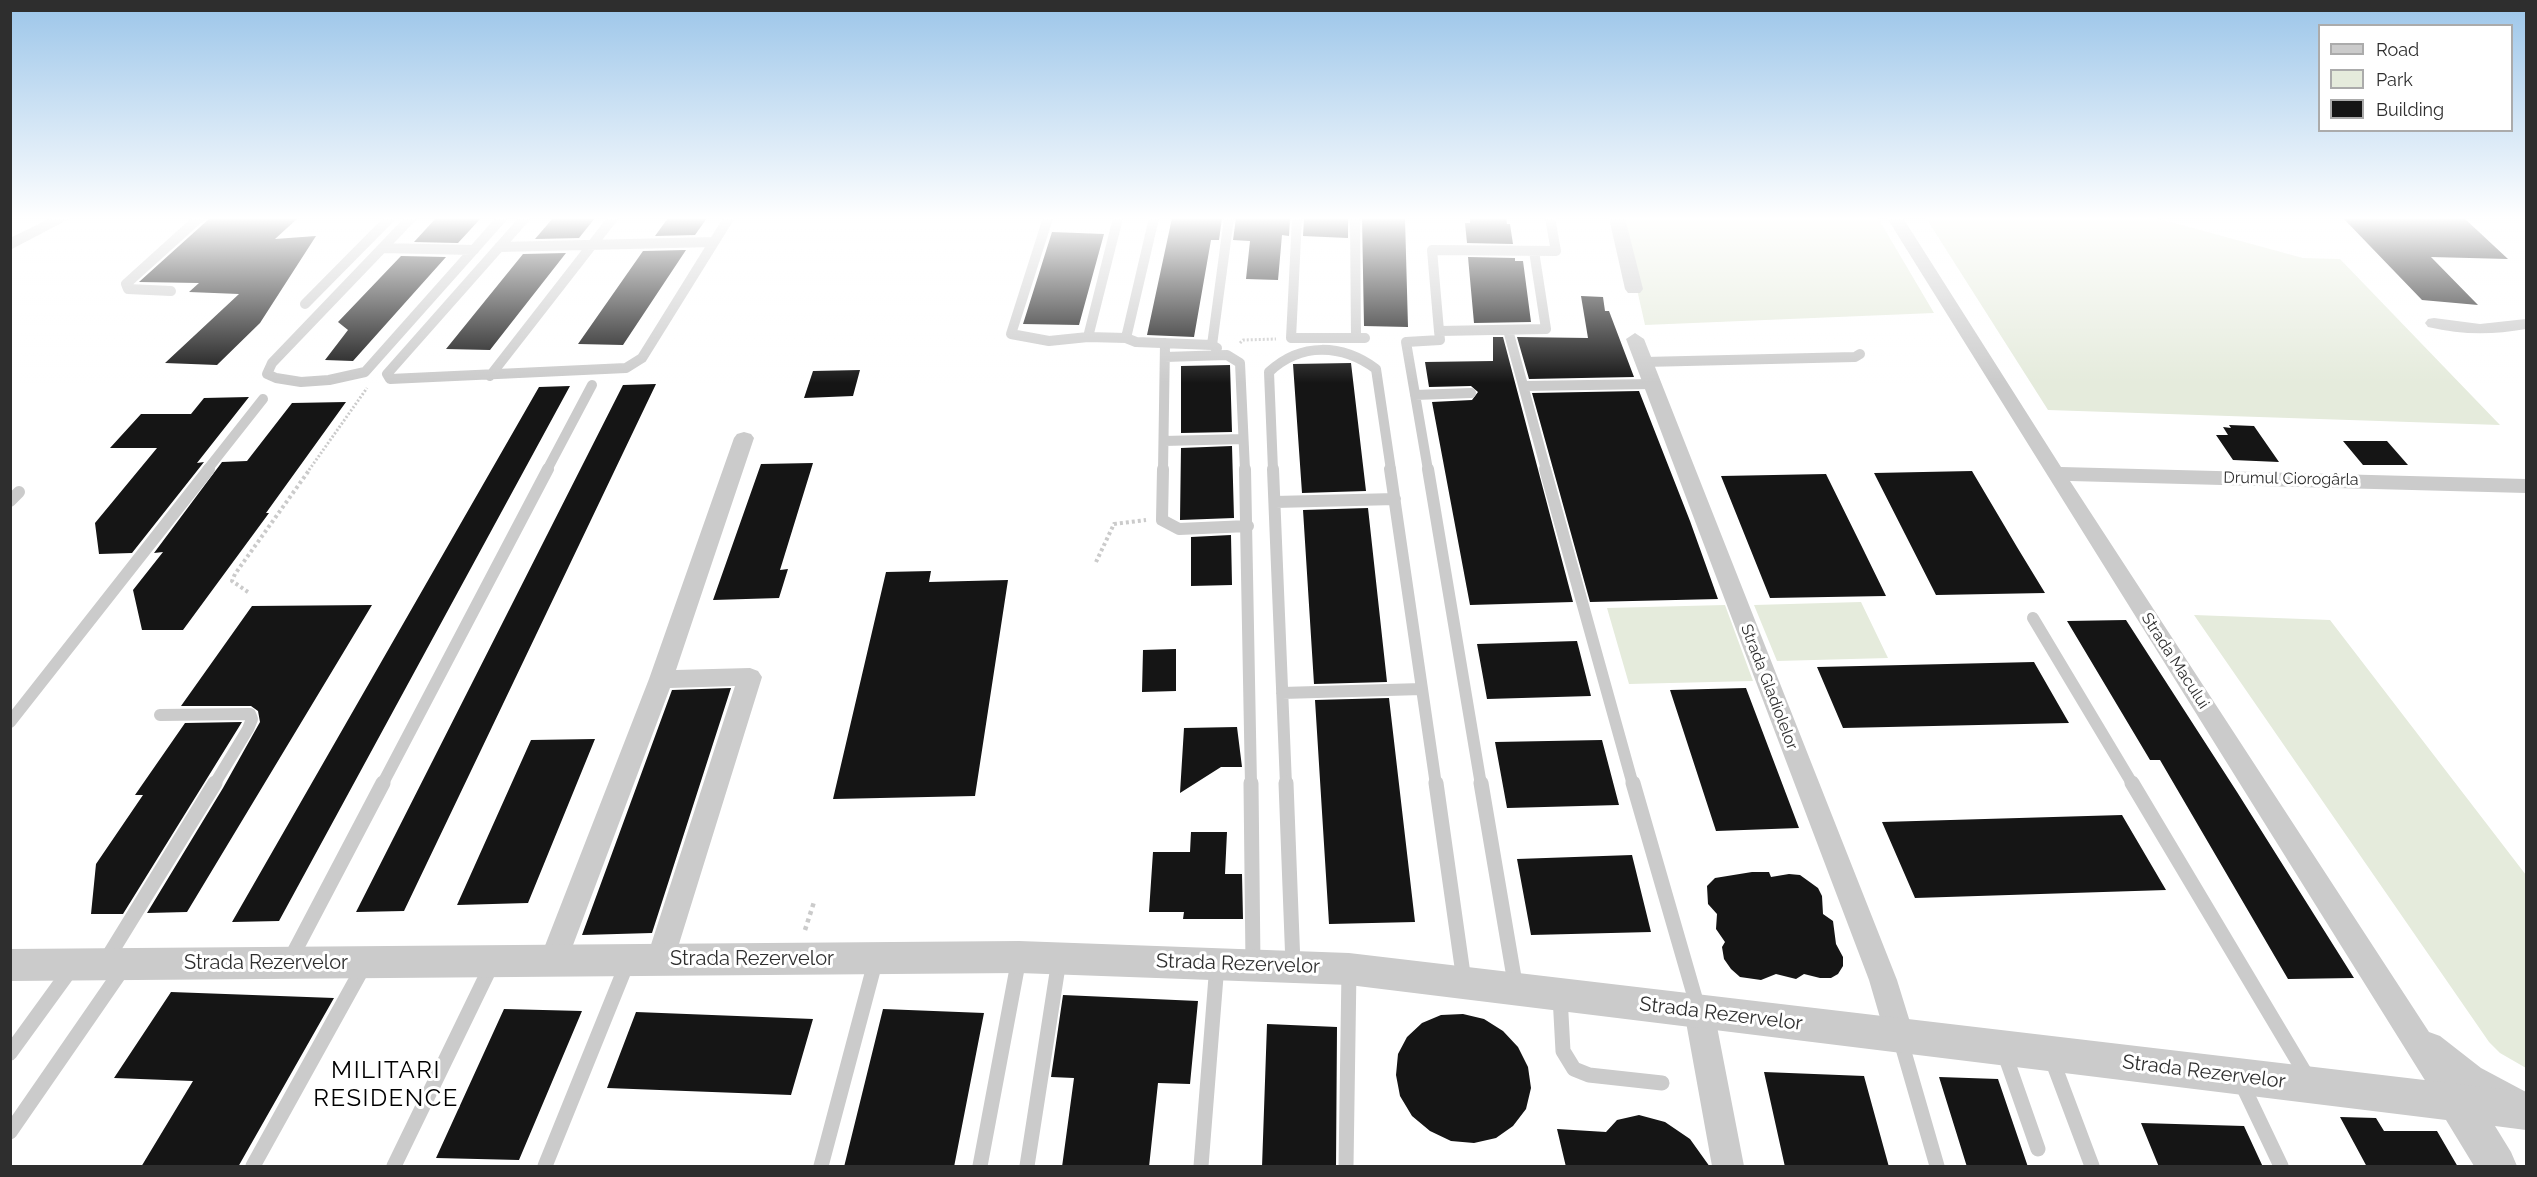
<!DOCTYPE html>
<html>
<head>
<meta charset="utf-8">
<style>
  body { margin:0 }
  #map { position:relative; width:2537px; height:1177px; overflow:hidden; background:#fff; font-family:Raleway,sans-serif }
  canvas { display:block }
  .frame { position:absolute; inset:0; border:12px solid #2e2e2e; pointer-events:none }
  .legend { position:absolute; left:2318px; top:24px; width:195px; height:108px; box-sizing:border-box; background:#fff; border:2px solid #ababab; margin:0; padding:8px 10px; list-style:none; font-size:18px; color:#2e2e2e }
  .legend li { display:flex; align-items:center; gap:12px; height:30px }
  .legend b { width:30px; border:2px solid #ababab }
</style>
</head>
<body>
<div id="map">
<canvas width="2537" height="1177"></canvas>
<div class="frame"></div>
<ul class="legend">
<li><b style="height:8px;background:#cbcbcb"></b>Road</li>
<li><b style="height:16px;background:#e5ebdc"></b>Park</li>
<li><b style="height:16px;background:#151515"></b>Building</li>
</ul>
</div>
<script>
const context = document.querySelector('canvas').getContext('2d');
context.lineJoin = 'round';
function paint(path, color) {
  context.fillStyle = color;
  context.fill(path, 'evenodd');
}
function stroke(path, color, width, dash) {
  context.strokeStyle = color;
  context.lineWidth = width;
  context.lineCap = dash ? 'butt' : 'round';
  context.setLineDash(dash || []);
  context.stroke(path);
}
function drawText(font, color, halo, rows, align = 'center') {
  context.font = font + ' Raleway,sans-serif';
  context.lineWidth = 6;
  context.setLineDash([]);
  context.textBaseline = 'middle';
  context.strokeStyle = halo;
  context.fillStyle = color;
  for (const [text, x, y, turn = 0] of rows) {
    context.save();
    context.translate(x, y);
    context.rotate((+turn || 0) * Math.PI / 180);
    context.textAlign = isNaN(turn) ? turn : align;
    if (halo) context.strokeText(text, 0, 0);
    context.fillText(text, 0, 0);
    context.restore();
  }
}
const green = new Path2D(`
  M1621,218H1878L1934,313L1645,325Z
  M1926,218H2156L2303,258L2340,259L2500,425L2048,410Z
  M1861,602L1888,658L1777,661L1754,605Z
  M1725,605L1753,681L1629,684L1607,608Z
  M2194,615L2330,620L2526,875V1068L2500,1053L2489,1042Z`);
const building = new Path2D(`
  M210,218H298L275,239L316,236L260,323L217,365L165,363L239,294L189,292L199,283L139,282Z
  M436,218H481L458,243L414,242Z
  M553,218H595L579,238L535,239Z
  M668,218H707L695,235L655,236Z
  M1172,218H1222L1219,240H1211L1194,337L1147,335Z
  M1236,218H1290L1289,236L1282,235L1278,280L1246,279L1250,241L1233,240Z
  M1304,218H1348V238L1303,236Z
  M1362,218H1405L1408,327L1364,326Z
  M1470,218H1506L1507,224H1510L1513,244L1467,243L1465,223H1470Z
  M2343,218H2464L2508,259L2431,257L2478,305L2422,300Z
  M1052,232L1104,234L1079,325L1023,324Z
  M686,250L623,345L578,344L643,251Z
  M566,253L490,350L446,349L523,254Z
  M401,256L446,257L353,361L325,360L348,330L338,322Z
  M1468,257L1515,258V261H1523L1531,322L1474,323Z
  M1581,296L1603,297L1605,311H1609L1634,377L1529,379L1517,337L1588,338Z
  M1493,337H1503L1573,602L1470,605L1432,402L1472,400L1478,392L1471,386L1429,387L1425,362L1493,361Z
  M1351,363L1366,491L1302,493L1293,364Z
  M1230,365L1232,432L1181,433V366Z
  M860,370L853,396L804,398L813,371Z
  M656,384L404,911L356,912L623,385Z
  M570,386L279,921L232,922L539,387Z
  M1639,391L1690,521L1718,599L1590,602L1532,393Z
  M249,397L197,463L204,462L132,553L99,554L95,523L157,448H110L141,414H191L204,398Z
  M346,402L266,513H269L183,630H142L133,590L163,552L154,553L222,462L247,461L292,403Z
  M2229,425L2254,426L2279,462L2233,460L2216,435H2228L2223,427L2231,428Z
  M2343,441H2387L2408,465H2363Z
  M1232,446L1234,518L1180,520L1181,448Z
  M813,463L780,570L788,569L779,598L713,600L761,464Z
  M1972,471L2017,547L2045,593L1936,595L1874,473Z
  M1826,474L1864,551L1886,596L1770,598L1721,476Z
  M1368,508L1387,682L1314,684L1303,510Z
  M1231,535L1232,585L1191,586V537Z
  M931,571L929,582L1008,580L975,796L833,799L886,572Z
  M372,605L187,912L147,913L223,788L260,722L258,711L251,706H181L252,606Z
  M2126,620L2237,792L2354,978L2288,979L2160,760H2150L2067,621Z
  M1577,641L1591,696L1487,699L1477,644Z
  M1176,649V691L1142,692L1143,650Z
  M2034,662L2069,723L1843,728L1817,667Z
  M731,688L652,933L582,935L672,690Z
  M1746,688L1799,828L1716,831L1670,690Z
  M1389,698L1415,922L1329,924L1315,700Z
  M242,722L123,914H91L96,864L143,795H135L185,723Z
  M1237,727L1242,767H1221L1180,793L1184,728Z
  M595,739L528,903L457,905L531,740Z
  M1602,740L1619,805L1507,808L1495,742Z
  M2122,815L2166,890L1915,898L1882,822Z
  M1191,832H1227L1225,874H1242L1243,919H1183L1184,912H1149L1153,852H1190Z
  M1632,855L1651,932L1531,935L1517,859Z
  M1752,872H1769L1771,877L1789,874L1800,875L1818,888L1822,896L1823,914L1833,921L1836,944L1843,957V966L1838,974L1831,978H1820L1804,974L1796,979L1776,974L1761,980L1740,977L1731,969L1724,959L1722,947L1725,942L1716,929L1717,914L1708,904L1707,886L1715,878Z
  M171,992L334,998L238,1167H141L193,1081L114,1078Z
  M1063,995L1198,1001L1190,1084L1158,1083L1149,1167H1062L1074,1078L1051,1077Z
  M504,1009L582,1011L519,1160L436,1158Z
  M883,1009L984,1013L954,1167H844Z
  M636,1012L813,1019L791,1095L607,1088Z
  M1463,1014L1484,1019L1503,1031L1518,1047L1528,1067L1531,1088L1526,1109L1513,1126L1496,1138L1474,1143L1451,1141L1430,1131L1412,1116L1400,1096L1396,1075L1398,1054L1407,1037L1422,1023L1441,1015Z
  M1267,1024L1337,1027L1336,1167H1262Z
  M1764,1072L1864,1076L1889,1167H1785Z
  M1939,1077L1998,1079L2028,1167H1967Z
  M1639,1115L1665,1122L1690,1139L1710,1167H1566L1557,1129L1606,1132L1617,1120Z
  M2340,1117L2376,1118L2384,1131H2437L2458,1167H2367Z
  M2141,1123L2244,1126L2263,1167H2159Z`);
const pathFar2 = new Path2D(`
  M1240,343L1243,340L1276,339
  M309,470L367,388`);
const pathFar1 = new Path2D(`
  M1096,562L1114,524L1146,520
  M248,592L232,581L235,574L310,469`);
const path = new Path2D(`
  M805,930L814,902`);
const serviceFar2 = new Path2D(`
  M411,218L272,363L267,374L276,378L301,382L329,380L365,372L502,218
  M525,218L387,374L390,379L626,368L642,358L729,218
  M1048,218L1011,334L1049,341L1088,337L1118,218
  M1154,218L1126,338L1136,342L1212,345
  M1297,218L1291,338H1365
  M1355,218L1356,338
  M499,247L714,242
  M382,248L474,250
  M171,291L128,289L126,284L199,218
  M305,304L390,218
  M1508,330L1546,470
  M1439,331L1432,250L1556,251L1550,218
  M1088,337L1126,338
  M1217,348L1212,345L1229,218
  M1165,357L1227,355L1240,363L1245,470
  M1644,362L1855,357L1860,354
  M490,376L613,218
  M1524,386L1653,384
  M1415,395L1471,393
  M1164,441L1243,439
  M207,470L263,399
  M547,470L592,385
  M1163,470L1165,343
  M1273,470L1269,372C1301,342 1342,344 1376,369L1391,470
  M1428,470L1406,342L1440,340L1439,331L1546,329L1534,251`);
const serviceFar1 = new Path2D(`
  M1163,469L1162,520L1179,529L1248,526
  M1245,469L1251,785
  M1273,469L1286,785
  M1390,469L1436,785
  M1428,469L1481,785
  M1545,469L1633,785
  M10,501L19,492
  M1275,502L1395,499
  M2033,618L2133,785
  M1282,693L1422,689
  M160,715L250,714L252,719L248,729L214,785
  M10,722L209,469
  M382,785L548,469`);
const service = new Path2D(`
  M1251,783L1253,964
  M1286,783L1293,965
  M1436,783L1464,981
  M1481,783L1516,989
  M1633,783L1698,1008
  M2132,783L2308,1078
  M290,960L383,783
  M105,962L215,783
  M1560,996L1563,1051L1574,1069L1589,1075L1662,1083
  M1900,1038L1937,1166
  M2004,1052L2038,1149
  M10,1053L71,969
  M2051,1057L2092,1166
  M2241,1082L2281,1166
  M10,1132L124,967
  M253,1166L365,964
  M394,1166L493,962
  M545,1166L628,961
  M821,1166L876,959
  M980,1166L1019,958
  M1027,1166L1059,960
  M1201,1166L1217,964
  M1346,1166L1349,970`);
const minor = new Path2D(`
  M51,218H71L10,250V238Z
  M1609,218H1625L1643,289L1640,293H1628L1625,289Z
  M1887,218H1903L2061,467L2526,479V493L2070,481L2429,1032L2440,1036L2481,1068L2526,1092V1123L2468,1093L2472,1103L2468,1114L2457,1118L2446,1114Z
  M2434,318L2480,324L2526,319V329C2492,335 2462,335 2428,327L2425,323L2428,319Z
  M1635,333L1644,339L1897,980L1914,1035L1910,1045L1899,1049L1888,1045L1869,980L1626,339Z
  M744,432L751,434L754,438L676,670L750,668L758,671L762,677L674,960L670,969L660,973L650,969L646,960L735,686L670,688L567,961L563,970L553,974L543,970L539,961L649,679L734,438L737,434Z
  M1699,997L1709,1001L1714,1011L1744,1166H1712L1684,1011L1689,1001Z`);
const tertiary = new Path2D(`
  M1019,941L1349,953L2526,1092V1130L2495,1126L2511,1152L2517,1166H2474L2446,1120L1349,985L1019,973L10,981V949Z`);
const streetNames = [
  ["Drumul Ciorogârla",2291,479,1],
  ["Strada Macului",2175,661,57],
  ["Strada Gladiolelor",1769,687,69]
];
const nearStreetnames = [
  ["Strada Rezervelor",752,959],
  ["Strada Rezervelor",266,963],
  ["Strada Rezervelor",1238,964,2],
  ["Strada Rezervelor",1721,1014,7],
  ["Strada Rezervelor",2204,1072,7]
];
const nearQuarternames = [
  ["MILITARI",386,1071],
  ["RESIDENCE",386,1099]
];
paint(green, '#e5ebdc');
paint(building, '#151515');
stroke(pathFar2, '#cbcbcb', 3, [2, 2]);
stroke(pathFar1, '#cbcbcb', 4, [3, 3]);
stroke(path, '#cbcbcb', 4.5, [4, 4]);
stroke(serviceFar2, '#cbcbcb', 10);
stroke(serviceFar1, '#cbcbcb', 12);
stroke(service, '#cbcbcb', 15);
paint(minor, '#cbcbcb');
paint(tertiary, '#cbcbcb');
const sky = context.createLinearGradient(0, 0, 0, 383);
sky.addColorStop(0, '#9bc5e9');
sky.addColorStop(0.57, '#fff');
sky.addColorStop(1, '#ffffff00');
context.fillStyle = sky;
context.fillRect(0, 0, 2537, 383);
drawText('16px', '#2e2e2e', '#fff', streetNames);
drawText('20px', '#2e2e2e', '#fff', nearStreetnames);
context.letterSpacing = '1.5px';
drawText('24px', '#000', '#fff', nearQuarternames);
context.letterSpacing = '0px';
</script>
</body>
</html>
